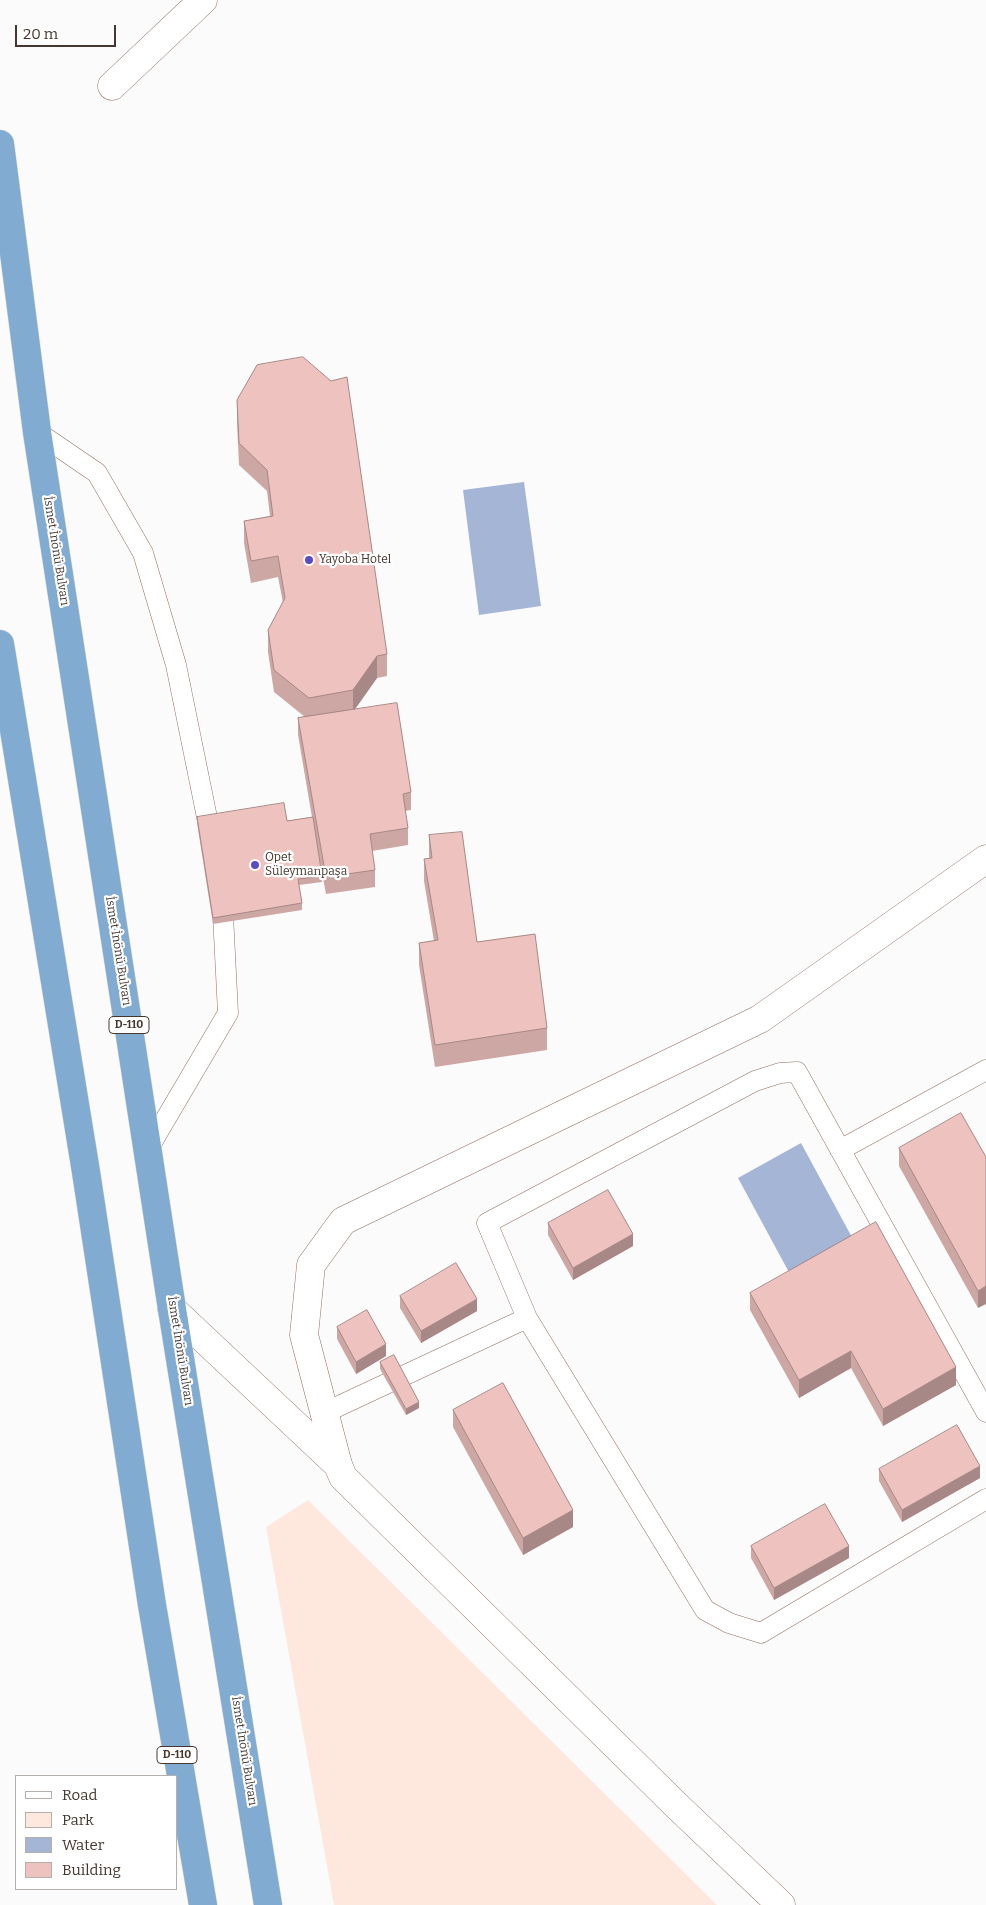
<!DOCTYPE html>
<html>
<head>
<meta charset="utf-8">
<style>
  body { margin:0 }
  #map { position:relative; width:986px; height:1905px; overflow:hidden; background:#fbfbfb; font-family:Bitter,serif }
  canvas { display:block }
  .legend { position:absolute; left:15px; top:1775px; width:162px; height:115px; box-sizing:border-box; background:#fff; border:1px solid #b5afac; margin:0; padding:6px 9px; list-style:none; font-size:15px; color:#45372f }
  .legend li { display:flex; align-items:center; gap:10px; height:25px }
  .legend b { width:25px; border:1px solid #b5afac }
  .scale { position:absolute; left:15px; top:25px; width:101px; height:22px; box-sizing:border-box; border:2px solid #45372f; border-top:0; padding-left:6px; font-size:15px; line-height:18px; white-space:nowrap; color:#45372f; -webkit-text-stroke:4px #fff; paint-order:stroke }
</style>
</head>
<body>
<div id="map">
<canvas width="986" height="1905"></canvas>
<ul class="legend">
<li><b style="height:6px;background:#fff"></b>Road</li>
<li><b style="height:14px;background:#fee8dd"></b>Park</li>
<li><b style="height:14px;background:#a5b5d6"></b>Water</li>
<li><b style="height:14px;background:#eec2bf"></b>Building</li>
</ul>
<div class="scale">20 m</div>
</div>
<script>
const context = document.querySelector('canvas').getContext('2d');
context.lineJoin = 'round';
function paint(path, color) {
  context.fillStyle = color;
  context.fill(path, 'evenodd');
}
function stroke(path, color, width, dash) {
  context.strokeStyle = color;
  context.lineWidth = width;
  context.lineCap = dash ? 'butt' : 'round';
  context.setLineDash(dash || []);
  context.stroke(path);
}
function drawText(font, color, halo, rows, align = 'center') {
  context.font = font + ' Bitter,serif';
  context.lineWidth = 4.5;
  context.setLineDash([]);
  context.textBaseline = 'middle';
  context.strokeStyle = halo;
  context.fillStyle = color;
  for (const [text, x, y, turn = 0] of rows) {
    context.save();
    context.translate(x, y);
    context.rotate((+turn || 0) * Math.PI / 180);
    context.textAlign = isNaN(turn) ? turn : align;
    if (halo) context.strokeText(text, 0, 0);
    context.fillText(text, 0, 0);
    context.restore();
  }
}
const green = new Path2D(`
  M308,1500L717,1905H334L266,1527Z`);
const water = new Path2D(`
  M524,482L541,606L479,615L463,490Z
  M801,1143L854,1241L791,1276L738,1178Z`);
const service = new Path2D(`
  M37,432L97,473L143,553L176,665L212,842
  M148,1149L228,1013L222,895
  M840,1150L986,1070
  M986,1412L797,1072L780,1073L755,1081L487,1223L527,1318L705,1610L729,1623L761,1633L986,1499
  M324,1413L527,1318`);
const minor = new Path2D(`
  M112,86L203,0
  M338,1465L304,1335L311,1265L343,1221L760,1019L986,859`);
const tertiary = new Path2D(`
  M172,1309L338,1465L343,1477L676,1805L781,1905`);
const trunk = new Path2D(`
  M0,144L37,432L172,1309L268,1905
  M0,644L86,1172L152,1605L203,1905`);
const wall = new Path2D(`
  M237,400L387,654V676L377,678L355,709L411,792V810L405,811L408,828V845L372,851L375,870V887L326,894L316,841L322,876V882L299,885L302,903V910L213,924L197,823V817L287,821L312,817L298,735V718L305,717L274,692L268,652V630L283,603L278,577L251,583L244,543V521L270,516L267,491L239,465L237,422Z
  M429,835L477,942L547,1028V1050L435,1067L419,965V943L434,941L424,881V859H429Z
  M899,1148L986,1157L978,1308L899,1166Z
  M548,1223L633,1246L573,1280L548,1235Z
  M750,1293L956,1385L883,1426L851,1368L799,1398L750,1310Z
  M400,1296L477,1311L421,1343L400,1308Z
  M337,1327L386,1356L356,1374L337,1339Z
  M380,1362L419,1408L406,1415L380,1369Z
  M453,1410L573,1527L523,1555L453,1427Z
  M879,1469L980,1478L902,1522L879,1481Z
  M751,1546L849,1558L774,1600L751,1558Z`);
const shadedWall = new Path2D(`
  M377,656V678L353,712V690Z
  M633,1234V1246L573,1280V1268Z
  M986,1286V1304L978,1308V1291Z
  M477,1299V1311L421,1343V1331Z
  M386,1344V1356L356,1374V1362Z
  M851,1351V1368L799,1398V1380Z
  M956,1367V1385L883,1426V1409Z
  M419,1402V1408L406,1415V1409Z
  M980,1466V1478L902,1522V1510Z
  M573,1510V1527L523,1555V1538Z
  M849,1546V1558L774,1600V1588Z`);
const building = new Path2D(`
  M303,357L331,381L347,377L387,654L377,656L353,690L309,698L274,670L268,630L285,598L278,556L251,561L244,521L273,516L267,470L239,443L237,400L257,365Z
  M397,703L411,792L403,794L408,828L370,834L375,870L326,877L298,718Z
  M284,803L287,821L313,817L322,876L298,879L302,903L213,918L197,817Z
  M462,832L477,942L535,934L547,1028L435,1045L419,943L438,940L424,859L432,858L429,835Z
  M961,1113L986,1157V1286L978,1291L899,1148Z
  M608,1190L633,1234L573,1268L548,1223Z
  M876,1222L956,1367L883,1409L851,1351L799,1380L750,1293Z
  M456,1263L477,1299L421,1331L400,1296Z
  M367,1310L386,1344L356,1362L337,1327Z
  M394,1355L419,1402L406,1409L380,1362Z
  M503,1383L573,1510L523,1538L453,1410Z
  M957,1425L980,1466L902,1510L879,1469Z
  M825,1504L849,1546L774,1588L751,1546Z`);
const markers = [
  [309,560,5,"#5d49c1"],
  [255,865,5,"#5d49c1"]
];
const shields = [
  [129,1025,40],
  [177,1755,40]
];
const shieldNames = [
  ["D-110",129,1025],
  ["D-110",177,1755]
];
const streetNames = [
  ["İsmet İnönü Bulvarı",56,551,81],
  ["İsmet İnönü Bulvarı",118,951,81],
  ["İsmet İnönü Bulvarı",180,1351,81],
  ["İsmet İnönü Bulvarı",244,1751,81]
];
const poiNames = [
  ["Yayoba Hotel",319,560],
  ["Opet",265,858],
  ["Süleymanpaşa",265,872]
];
paint(green, '#fee8dd');
paint(water, '#a5b5d6');
stroke(service, '#907160', 21);
stroke(minor, '#907160', 29);
stroke(tertiary, '#907160', 29);
stroke(trunk, '#dad7d5', 29);
stroke(service, '#fff', 20);
stroke(minor, '#fff', 28);
stroke(tertiary, '#fff', 28);
stroke(trunk, '#82abd2', 28);
paint(wall, '#cda7a4');
paint(shadedWall, '#a78886');
paint(building, '#eec2bf');
stroke(building, '#a78886', 1);
for (const [x, y, r, color] of markers) {
  const dot = new Path2D();
  dot.arc(x, y, r, 0, 2 * Math.PI);
  context.fillStyle = color;
  context.fill(dot);
  stroke(dot, '#fff', 2);
}
for (const [x, y, w] of shields) {
  const box = new Path2D();
  box.roundRect(x - w / 2, y - 8.5, w, 17, 4);
  context.fillStyle = '#fff';
  context.fill(box);
  stroke(box, '#45372f', 1);
}
drawText('bold 11px', '#45372f', null, shieldNames);
drawText('12px', '#45372f', '#fff', streetNames);
drawText('12px', '#45372f', '#fff', poiNames, 'left');
</script>
</body>
</html>
